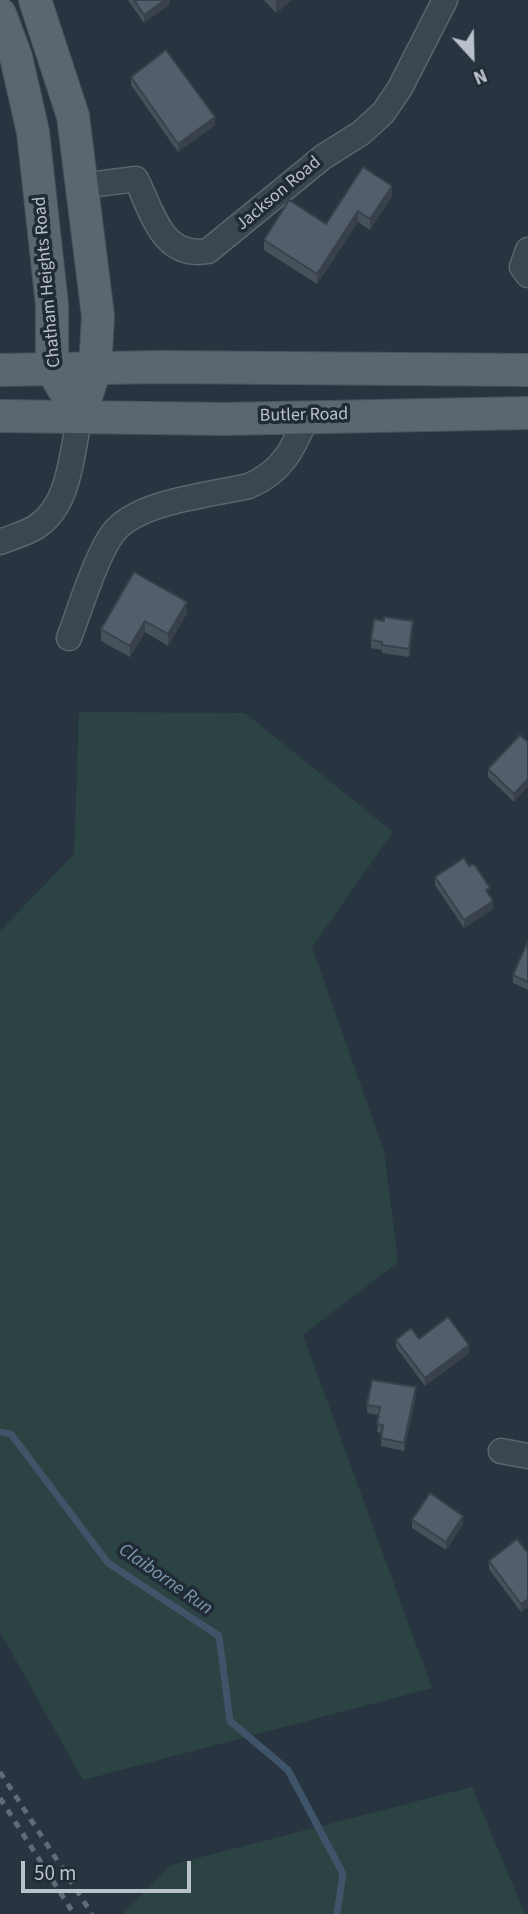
<!DOCTYPE html>
<html>
<head>
<meta charset="utf-8">
<style>
  body { margin:0 }
  #map { position:relative; width:528px; height:1914px; overflow:hidden; background:#283541; font-family:"Source Sans 3",sans-serif }
  canvas { display:block }
  .north { position:absolute; left:437px; top:21px; width:70px; height:70px; -webkit-text-stroke:5px #212b36; paint-order:stroke; rotate:158deg; font-size:19px; font-weight:700; line-height:28px; text-align:center; color:#b9c1cb }
  .north::after { content:''; display:block; margin:auto; width:24px; height:32px; background:#b9c1cb; clip-path:polygon(50% 0,100% 100%,50% 72%,0 100%) }
  .scale { position:absolute; left:21px; top:1861px; width:170px; height:32px; box-sizing:border-box; border:4px solid #b9c1cb; border-top:0; padding-left:9px; font-size:21px; line-height:24px; white-space:nowrap; color:#b9c1cb; -webkit-text-stroke:5px #212b36; paint-order:stroke }
</style>
</head>
<body>
<div id="map">
<canvas width="528" height="1914"></canvas>
<div class="north">N</div>
<div class="scale">50 m</div>
</div>
<script>
const context = document.querySelector('canvas').getContext('2d');
context.lineJoin = 'round';
function paint(path, color) {
  context.fillStyle = color;
  context.fill(path, 'evenodd');
}
function stroke(path, color, width, dash) {
  context.strokeStyle = color;
  context.lineWidth = width;
  context.lineCap = dash ? 'butt' : 'round';
  context.setLineDash(dash || []);
  context.stroke(path);
}
function drawText(font, color, halo, rows, align = 'center') {
  context.font = font + ' "Source Sans 3",sans-serif';
  context.lineWidth = 7;
  context.setLineDash([]);
  context.textBaseline = 'middle';
  context.strokeStyle = halo;
  context.fillStyle = color;
  for (const [text, x, y, turn = 0] of rows) {
    context.save();
    context.translate(x, y);
    context.rotate((+turn || 0) * Math.PI / 180);
    context.textAlign = isNaN(turn) ? turn : align;
    if (halo) context.strokeText(text, 0, 0);
    context.fillText(text, 0, 0);
    context.restore();
  }
}
const green = new Path2D(`
  M79,712L245,713L393,832L312,947L384,1151L398,1262L303,1335L432,1688L83,1780L0,1632V931L74,854Z
  M472,1787L525,1914H123L171,1865Z`);
const stream = new Path2D(`
  M0,1432L11,1434L108,1563L219,1636L230,1721L288,1770L343,1874L337,1914`);
const minor = new Path2D(`
  M81,186L136,179C153,213 162,259 208,251L323,157L361,133L383,113L400,88L445,0
  M528,250L522,267L528,275
  M0,542C12,537 25,534 36,527C71,505 71,453 80,416
  M69,638C80,609 96,556 113,533C138,501 210,495 249,486C283,471 293,449 307,416
  M501,1451L528,1456`);
const major = new Path2D(`
  M35,0L73,116L98,316L95,369L80,416
  M0,14L16,57L33,132L52,305V369L63,388
  M0,370L159,367L528,370
  M0,416L225,419L528,413`);
const rail = new Path2D(`
  M0,1772L92,1914
  M0,1798L74,1914`);
const wall = new Path2D(`
  M128,0H170V4L144,23Z
  M264,0H292L276,13Z
  M131,77L215,125L178,152L131,85Z
  M392,196L370,230L358,222L317,284L264,250V240L326,224Z
  M187,613L168,646L145,632L130,657L101,641V629Z
  M384,621L413,629L409,657L382,653V650L371,648V640Z
  M520,735L514,802L488,777V769Z
  M435,877L489,896L493,909L464,928L435,885Z
  M528,941V990L513,983V975Z
  M419,1339L469,1353L425,1386L396,1347V1340Z
  M416,1395L404,1451L381,1446L382,1433L377,1432L379,1415L367,1413V1405Z
  M412,1520L463,1524L446,1550L412,1528Z
  M528,1553V1607L521,1612L489,1569V1561Z`);
const shadedWall = new Path2D(`
  M165,0H170V4L144,23V15Z
  M276,0H292L276,13Z
  M215,117V125L178,152V144Z
  M392,186V196L370,230V219Z
  M358,211V222L317,284V274Z
  M187,602V613L168,646V634Z
  M145,621V632L130,657V646Z
  M413,621V629L409,657V649Z
  M528,779V787L514,802V794Z
  M493,901V909L464,928V920Z
  M469,1345V1353L425,1386V1378Z
  M416,1387V1395L404,1451V1443Z
  M463,1516V1524L446,1550V1542Z
  M528,1599V1607L521,1612V1604Z`);
const building = new Path2D(`
  M134,0H165L144,15Z
  M166,50L215,117L178,144L131,77Z
  M363,167L392,186L370,219L358,211L317,274L264,240L289,200L326,224Z
  M134,572L187,602L168,634L145,621L130,646L101,629Z
  M384,617L413,621L409,649L382,645V642L371,640L374,619L384,621Z
  M520,735L528,742V779L514,794L488,769Z
  M464,858L469,866L474,864L490,888L486,890L493,901L464,920L435,877Z
  M528,941V982L513,975Z
  M448,1317L469,1345L425,1378L396,1340L411,1328L419,1339Z
  M372,1380L416,1387L404,1443L381,1438L383,1425L377,1424L380,1407L367,1405Z
  M430,1493L463,1516L446,1542L412,1520Z
  M517,1539L528,1553V1599L521,1604L489,1561Z`);
const streetNames = [
  ["Jackson Road",279,194,-40],
  ["Chatham Heights Road",48,282,-95],
  ["Butler Road",304,416,-1]
];
const waterNames = [
  ["Claiborne Run",165,1580,35]
];
paint(green, '#2b4343');
stroke(stream, '#3f5469', 7);
stroke(minor, '#5a646e', 27);
stroke(major, '#49525d', 34);
stroke(minor, '#3c4651', 24);
stroke(major, '#5b6670', 32);
stroke(rail, '#5f6b77', 5, [7, 7]);
paint(wall, '#47515c');
paint(shadedWall, '#39424b');
paint(building, '#525e6b');
stroke(building, '#39424b', 2);
drawText('18px', '#b9c1cb', '#212b36', streetNames);
drawText('italic 19px', '#7c95ab', '#212b36', waterNames);
</script>
</body>
</html>
